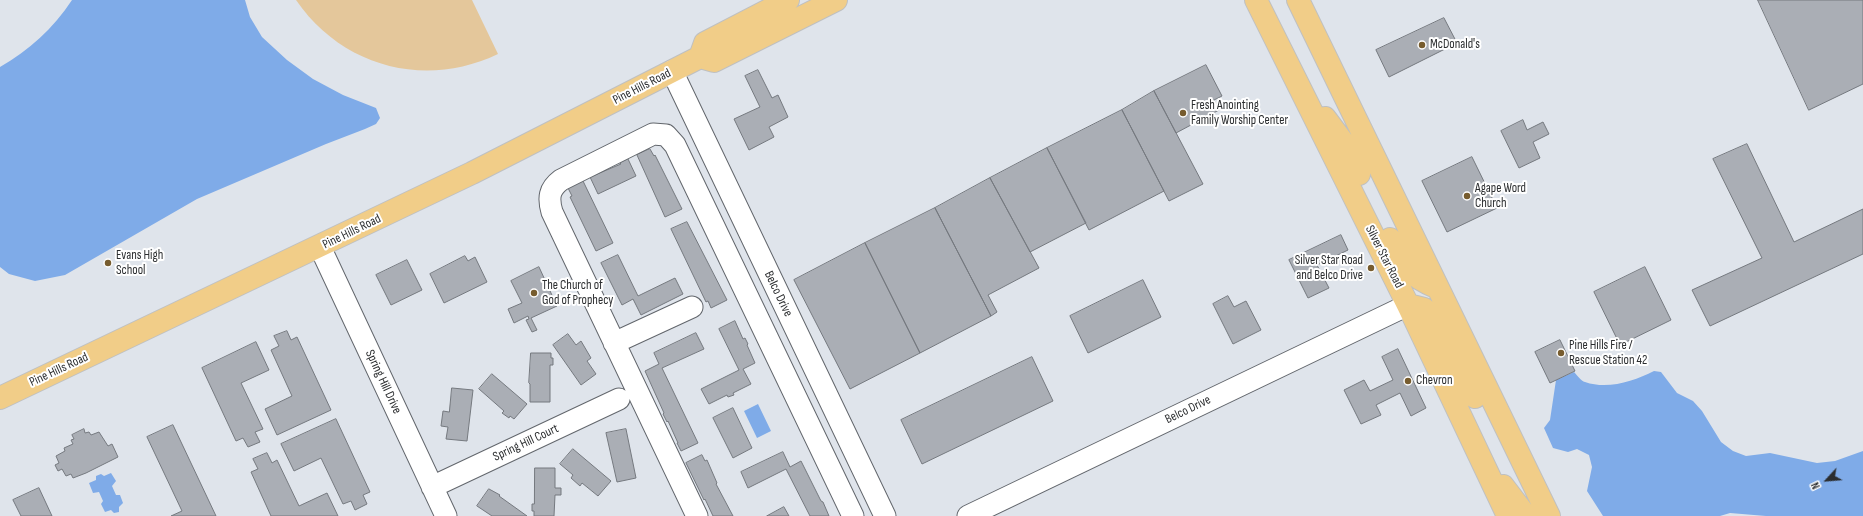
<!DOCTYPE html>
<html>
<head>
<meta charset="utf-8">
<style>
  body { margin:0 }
  #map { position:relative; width:1863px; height:516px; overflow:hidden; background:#dfe4eb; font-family:"Sofia Sans Condensed",sans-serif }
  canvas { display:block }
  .north { position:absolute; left:1807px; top:460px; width:40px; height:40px; -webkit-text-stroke:3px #fff; paint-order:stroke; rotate:244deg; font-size:11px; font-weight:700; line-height:16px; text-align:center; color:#2b2d2f }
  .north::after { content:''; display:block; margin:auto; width:14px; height:18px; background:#2b2d2f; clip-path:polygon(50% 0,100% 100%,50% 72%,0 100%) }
</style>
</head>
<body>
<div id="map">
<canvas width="1863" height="516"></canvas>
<div class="north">N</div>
</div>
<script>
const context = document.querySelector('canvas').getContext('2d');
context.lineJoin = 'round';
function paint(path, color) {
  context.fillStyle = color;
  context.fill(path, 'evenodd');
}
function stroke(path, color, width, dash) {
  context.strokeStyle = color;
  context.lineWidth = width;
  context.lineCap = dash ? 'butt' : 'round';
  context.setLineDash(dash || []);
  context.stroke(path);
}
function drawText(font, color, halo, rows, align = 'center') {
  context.font = font + ' "Sofia Sans Condensed",sans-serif';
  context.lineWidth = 4;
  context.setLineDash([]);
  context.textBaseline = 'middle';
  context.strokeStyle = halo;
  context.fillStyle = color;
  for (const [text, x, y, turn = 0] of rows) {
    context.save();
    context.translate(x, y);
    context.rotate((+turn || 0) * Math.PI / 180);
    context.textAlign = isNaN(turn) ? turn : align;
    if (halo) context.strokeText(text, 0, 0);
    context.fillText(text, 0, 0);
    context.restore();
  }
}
const green = new Path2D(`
  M296,0H472L498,54C425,89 342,67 296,0Z`);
const water = new Path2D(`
  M72,0H245L250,17L262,37L287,60L313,79L343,95L376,108L380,118L376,124L365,129L326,144L197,199L65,275L35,281L9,274L0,267V67C29,50 53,29 72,0Z
  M1654,371L1661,372L1677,393L1693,401L1702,411L1721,442L1733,451L1746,456L1770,453L1817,463L1835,461L1863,451V516H1766L1730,513L1720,516H1603L1587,491L1592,467L1589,455L1577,449L1568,452L1553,448L1544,428L1550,420L1556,380L1574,372C1577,375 1581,381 1585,382C1608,390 1634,381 1654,371Z
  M758,404L771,431L757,438L744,411Z
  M111,473L116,481L112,486L116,495H120L123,503L119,507V512L114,513L111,510L105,512L101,504L103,501L99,492L93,493L89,483L96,480V476L101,474L104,476Z`);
const building = new Path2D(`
  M1758,0H1863V84L1809,110Z
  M1444,18L1457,43L1389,77L1376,50Z
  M1206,65L1222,96L1214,100L1219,110L1176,133L1154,91Z
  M758,70L772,98L778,95L788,117L769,127L774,137L749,150L734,119L760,107L745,76Z
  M1154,91L1203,184L1169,201L1122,110Z
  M1122,110L1164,191L1089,230L1047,148Z
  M1523,120L1527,130L1543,122L1549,134L1533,142L1540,158L1519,168L1501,131Z
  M1747,144L1794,242L1863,209V254L1710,326L1692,290L1762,258L1713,159Z
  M1047,148L1086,223L1030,252L990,178Z
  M650,149L654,156L655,155L682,209L665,217L637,155Z
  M1472,157L1497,208L1447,232L1422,181Z
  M628,159L636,176L598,194L590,177L621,164L620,163Z
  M990,178L1039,268L988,295L997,312L991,316L935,208Z
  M583,181L613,243L596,251L570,197L572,196L568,188Z
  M935,208L991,316L920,353L865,243Z
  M687,222L727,300L711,308L708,301L706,302L671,229Z
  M1341,235L1348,250L1317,265L1329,288L1308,298L1289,260Z
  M865,243L920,353L850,389L794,280Z
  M618,255L638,296L675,278L683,294L641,315L633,299L622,305L601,263Z
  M465,256L468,261L475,257L487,282L444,303L430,274Z
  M407,260L422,290L391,305L376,275Z
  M539,267L557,306L531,318L537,330L532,332L526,320L529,319L528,316L514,323L508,309L522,303L511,281Z
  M1645,267L1671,320L1620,345L1594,292Z
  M1143,280L1161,317L1088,353L1070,316Z
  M1228,296L1234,307L1246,301L1261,330L1233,344L1213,304Z
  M735,321L743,339L745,338L748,344L747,345L755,363L743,369L751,384L733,393L734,395L728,397L727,395L709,404L701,389L739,370L719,329Z
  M287,331L291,340L297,337L331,410L277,435L265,409L292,396L271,350L279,346L274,336Z
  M696,333L704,349L662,368L698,443L681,451L677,443H678L668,421L667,422L663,414L664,413L645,371L659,364L654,353Z
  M568,334L576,345L581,341L591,358L587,361L596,374L581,385L553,345Z
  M1560,340L1575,371L1550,383L1535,352Z
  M256,342L269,370L241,383L263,429L255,432L260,442L248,447L243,438L236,441L202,368Z
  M1398,349L1426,408L1411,416L1400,393L1376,405L1381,415L1361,424L1344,390L1364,380L1370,391L1393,380L1382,357Z
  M531,353H551V358H553V365H550V402H530V384L529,383Z
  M1032,357L1053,401L922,464L901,420Z
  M492,374L527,404L514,419L510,416L509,418L502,413L504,411L479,389Z
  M452,388L473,390L467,441L446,439L448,427L441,426L443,411L449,412Z
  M733,408L752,448L733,458L713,418Z
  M336,419L370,492L363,495L367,504L355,510L351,501L343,504L321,458L294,471L281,444Z
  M173,425L216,516H171L182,511L147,437Z
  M84,429L85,433L89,432L91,435L99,432L108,446L112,444L118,457L86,473L73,478L71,474L66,476L62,469L58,471L55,465L59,463L56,456L65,451L64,448L73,444L71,440L74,439L72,435Z
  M626,429L636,478L617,482L606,433Z
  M573,449L611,481L598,496L582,483L580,486L571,478L573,475L560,464Z
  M783,452L790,467L801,461L821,501L823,502L829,516H810L786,469L748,488L741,472Z
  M267,453L272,463L277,460L299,506L327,493L338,516H271L251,472L258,469L253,459Z
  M702,455L705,461L707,460L717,483L716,484L733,516H713L705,499L704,500L686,463Z
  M535,468H555V488H561V495H555L554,516H534V511H532V504H534Z
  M39,488L52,516H21L13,500Z
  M489,489L500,495L499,496L527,516H492L477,506Z
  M784,507L789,516H767Z`);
const minor = new Path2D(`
  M672,71L885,516
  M320,247L446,516
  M614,343L692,307
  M432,487L619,399
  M697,516L552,212C548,198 549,189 561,180L653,134L666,135L675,145L853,516
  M968,516L1408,305`);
const major = new Path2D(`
  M1256,0L1408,305L1508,516
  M1298,0L1549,516
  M700,57L714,61L836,0
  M1325,118L1343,142L1359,174
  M1390,239C1403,266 1409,276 1438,288
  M1408,305L1424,309L1435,319L1475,397
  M0,398L472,173L700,57L705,43L788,0
  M1503,486L1526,516`);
const markers = [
  [1422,45,4,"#775c2e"],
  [1183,113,4,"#775c2e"],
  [1467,196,4,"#775c2e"],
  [108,263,4,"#775c2e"],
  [1371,268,4,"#775c2e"],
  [534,293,4,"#775c2e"],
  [1561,353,4,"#775c2e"],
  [1408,381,4,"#775c2e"]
];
const poiNames = [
  ["McDonald's",1430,45],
  ["Fresh Anointing",1191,106],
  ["Family Worship Center",1191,121],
  ["Agape Word",1475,189],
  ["Church",1475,204],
  ["Evans High",116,256],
  ["School",116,271],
  ["Silver Star Road",1363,261,"right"],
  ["and Belco Drive",1363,276,"right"],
  ["The Church of",542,286],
  ["God of Prophecy",542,301],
  ["Pine Hills Fire /",1569,346],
  ["Rescue Station 42",1569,361],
  ["Chevron",1416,381]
];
const streetNames = [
  ["Pine Hills Road",642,87,-27],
  ["Pine Hills Road",352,232,-26],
  ["Silver Star Road",1384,257,63],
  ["Belco Drive",778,294,64],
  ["Pine Hills Road",59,370,-25],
  ["Spring Hill Drive",383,382,65],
  ["Belco Drive",1188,410,-26],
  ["Spring Hill Court",526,443,-25]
];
paint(green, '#e4c79b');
paint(water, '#7fabe8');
paint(building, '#aaaeb5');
stroke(building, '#75797f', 1);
stroke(minor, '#62666c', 23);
stroke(major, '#bfc0c1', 24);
stroke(minor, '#fff', 21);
stroke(major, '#f1cd88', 22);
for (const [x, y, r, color] of markers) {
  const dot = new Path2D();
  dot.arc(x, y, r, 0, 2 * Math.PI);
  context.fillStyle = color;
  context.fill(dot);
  stroke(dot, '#fff', 1.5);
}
drawText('13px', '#2b2d2f', '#fff', poiNames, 'left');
drawText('13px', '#2b2d2f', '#fff', streetNames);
</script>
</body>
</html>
